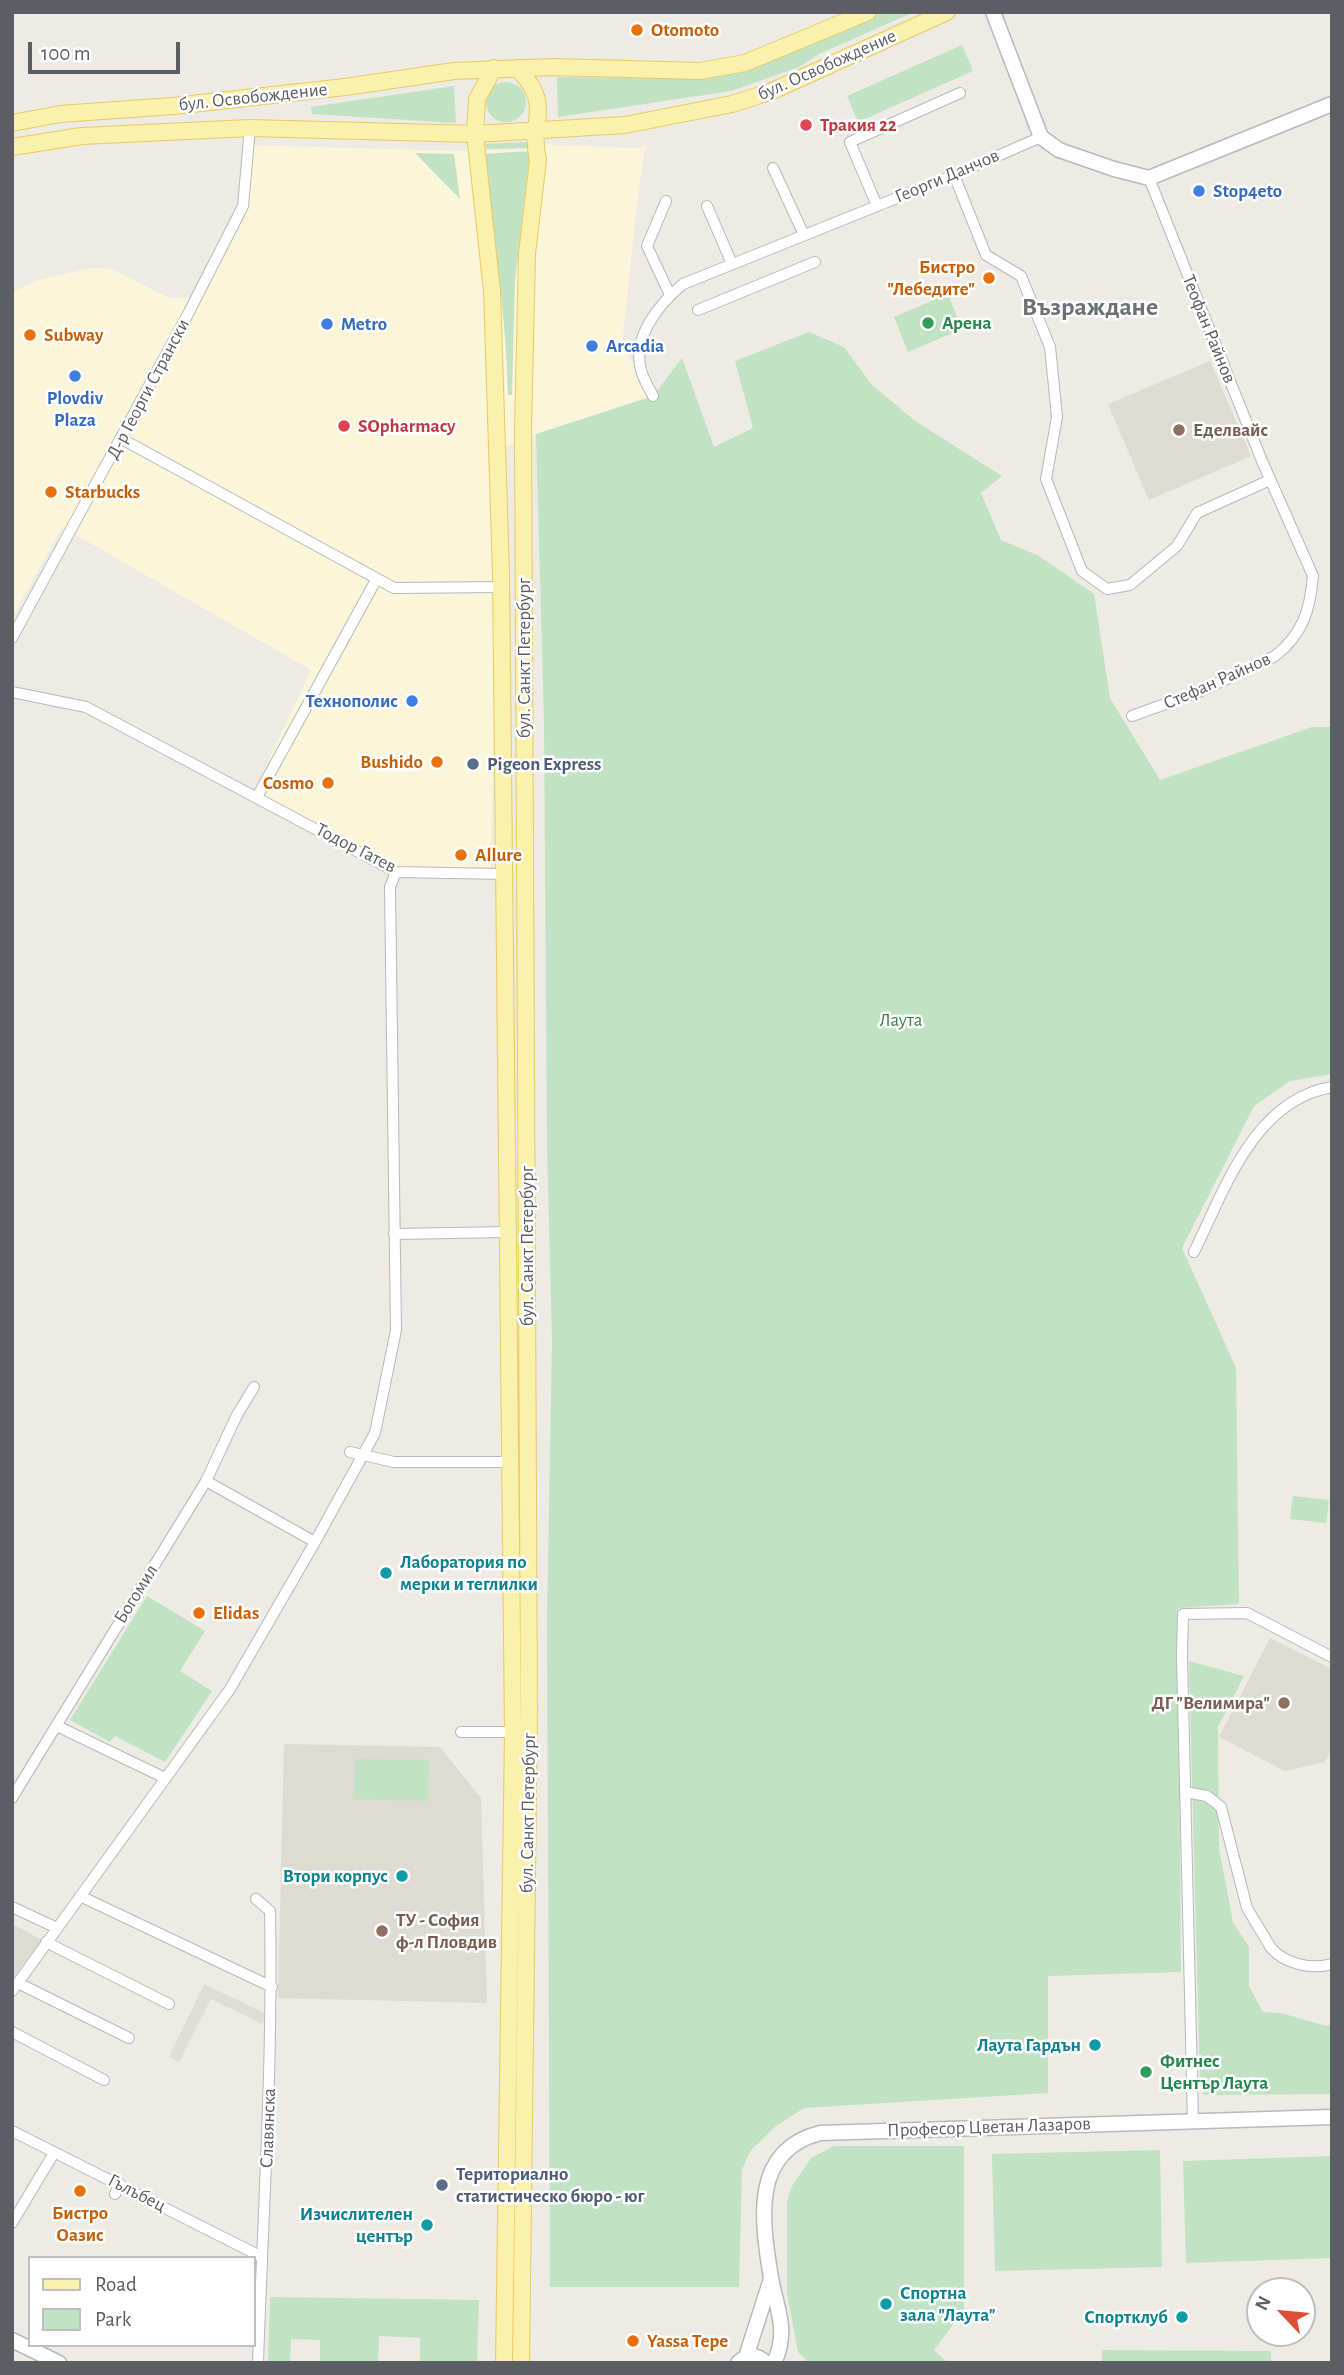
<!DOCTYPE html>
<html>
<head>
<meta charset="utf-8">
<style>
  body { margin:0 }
  #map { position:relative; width:1344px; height:2375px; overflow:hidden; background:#edebe3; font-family:"Alegreya Sans",sans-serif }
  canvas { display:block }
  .frame { position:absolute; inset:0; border:14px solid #5b5e63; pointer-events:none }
  .legend { position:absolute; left:28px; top:2256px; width:228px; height:91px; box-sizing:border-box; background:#fff; border:2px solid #bdbfc1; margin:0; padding:9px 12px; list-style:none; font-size:21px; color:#5b5e63 }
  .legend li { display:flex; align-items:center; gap:14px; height:35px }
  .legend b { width:35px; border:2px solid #bdbfc1 }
  .north { position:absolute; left:1246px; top:2277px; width:70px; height:70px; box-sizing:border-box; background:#fff; border:2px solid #bdbfc1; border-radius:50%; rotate:296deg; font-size:19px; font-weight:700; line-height:28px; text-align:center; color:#5b5e63 }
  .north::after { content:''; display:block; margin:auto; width:24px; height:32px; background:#de4f39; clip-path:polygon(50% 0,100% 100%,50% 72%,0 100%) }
  .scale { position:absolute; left:28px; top:42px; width:152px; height:32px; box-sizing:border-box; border:4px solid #5b5e63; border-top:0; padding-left:9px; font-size:21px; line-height:24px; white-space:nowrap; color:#5b5e63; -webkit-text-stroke:5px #fff; paint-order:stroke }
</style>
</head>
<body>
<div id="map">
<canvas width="1344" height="2375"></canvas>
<div class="frame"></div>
<ul class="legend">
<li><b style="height:9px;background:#faf1ac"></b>Road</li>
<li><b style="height:19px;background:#c1e3c3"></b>Park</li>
</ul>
<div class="north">N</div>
<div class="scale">100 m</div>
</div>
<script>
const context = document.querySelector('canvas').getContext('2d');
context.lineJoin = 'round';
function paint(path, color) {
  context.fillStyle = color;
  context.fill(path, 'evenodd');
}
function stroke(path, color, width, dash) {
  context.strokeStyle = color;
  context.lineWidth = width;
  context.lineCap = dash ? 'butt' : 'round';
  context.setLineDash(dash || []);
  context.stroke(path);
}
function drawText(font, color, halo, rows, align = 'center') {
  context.font = font + ' "Alegreya Sans",sans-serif';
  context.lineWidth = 5;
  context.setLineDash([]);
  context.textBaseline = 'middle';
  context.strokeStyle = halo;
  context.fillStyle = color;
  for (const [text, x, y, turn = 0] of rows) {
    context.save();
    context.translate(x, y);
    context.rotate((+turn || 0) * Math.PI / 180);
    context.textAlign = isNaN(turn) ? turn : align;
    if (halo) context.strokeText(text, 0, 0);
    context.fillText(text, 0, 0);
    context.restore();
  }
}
const commercial = new Path2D(`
  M540,144L635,148L648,146L644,152L635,222L622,346L653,396L536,434L488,454L497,637L490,874L396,872L257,797V785L311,670L62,527L12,618V299L17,290L38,280L91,268L113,269L169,298L196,297L243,206L249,145L459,151L535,149Z`);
const industrial = new Path2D(`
  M204,1984L267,2014L262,2024L211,1999L179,2062L169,2057Z`);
const education = new Path2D(`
  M1210,361L1251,456L1149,500L1108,404Z
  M1270,1638L1332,1669V1749L1325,1762L1285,1771L1219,1737Z
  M284,1744L440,1747L481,1798L487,2003L278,1998Z
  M12,1924L42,1940L12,1979Z`);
const green = new Path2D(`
  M885,12H914L819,54L799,67L731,91L558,117L557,77L700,79L738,73Z
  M962,45L973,71L858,122L847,96Z
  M486 102a20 20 0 1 1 40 0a20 20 0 1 1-40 0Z
  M454,86L456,123L312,114L311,107Z
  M527,142L529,148L487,149L485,144Z
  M530,151L515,281L512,395H508C506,314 494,234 482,154Z
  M415,153L454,154L460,199Z
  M948,294L962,329L908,352L894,317Z
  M809,332L844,347L872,385L915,421L1002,476L981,493L1001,540L1039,556L1094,594L1110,698L1160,780L1312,727H1332V1074L1290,1081L1254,1106L1182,1248L1236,1368L1239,1604L1178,1608L1181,1972L1048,1976V2093L804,2108L776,2126L751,2150L742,2169L739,2287H550L547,1620L552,1341L547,1145L544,721L536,434L653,396L682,358L714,447L753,428L735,361Z
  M1293,1496L1329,1500L1326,1523L1290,1519Z
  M147,1596L205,1631L180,1671L212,1691L165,1762L115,1736L110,1742L70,1720Z
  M1189,1661L1244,1676L1218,1727L1219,1848L1233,1922L1249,1947V1986L1263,2012L1281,2013L1326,2026L1332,2024V2094L1204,2095L1200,2087Z
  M355,1759L429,1760L428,1801L354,1799Z
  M834,2146H964V2310L934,2350L948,2363H809L798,2352L787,2293V2202L792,2186L811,2158Z
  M1160,2150L1162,2267L995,2271L992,2154Z
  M1332,2156V2258L1186,2263L1183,2161Z
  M270,2297L479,2300L477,2363L420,2361V2338L379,2336L378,2363H320V2340L291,2339L290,2363H268Z
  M1102,2350L1271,2351V2363H1102Z`);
const street = new Path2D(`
  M773,168L804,235
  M954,175L986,255L1021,276L1050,347L1057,417L1046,479L1082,571L1107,589L1130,585L1177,546L1197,513L1270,480
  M666,201L647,246L670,295
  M707,206L732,264
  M877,206L850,142L960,93
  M698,310L815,262
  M653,396C649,388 643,379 641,370C632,337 659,304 683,284L954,175L1041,137
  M122,439L394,588L501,587
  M12,638L188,314L243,206L250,128
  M12,692L86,707L396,872L505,874
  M1132,716L1201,691L1275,656C1303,634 1310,610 1313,576L1262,461L1149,178
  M257,797L376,580
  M394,1234L508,1232
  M1194,1252C1225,1189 1254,1100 1332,1087
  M350,1452L394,1462H511
  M206,1481L315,1542
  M57,1726L165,1778
  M461,1732H518
  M1185,1792L1207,1796L1221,1807L1247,1908L1271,1948C1285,1964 1312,1970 1332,1964
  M12,1798L206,1481L237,1415L254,1387
  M80,1896L272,1987
  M256,1899L270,1911C273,2062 263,2212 258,2363
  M12,1907L57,1928
  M46,1942L169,2004
  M18,1983L129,2038
  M12,1991L230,1689L315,1542L375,1433L396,1330L390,887L396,872
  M12,2032L104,2080
  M1193,2122L1182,1657L1183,1614L1247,1613L1332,1657
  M12,2131L262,2257
  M115,2194L120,2184
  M12,2223L54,2153`);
const secondary = new Path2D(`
  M993,12L1041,137L1059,150L1114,169L1149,178L1332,104
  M12,2340L59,2363
  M746,2357L771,2279
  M738,2363C747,2354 757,2354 766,2363
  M774,2363C789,2331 777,2310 771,2278C762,2222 750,2151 820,2133L1332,2117`);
const primary = new Path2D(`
  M494,68L477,99L475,134L492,291L501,573L513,1732L504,2363
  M517,68C555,107 528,119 538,160L527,254L523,429L529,1710L521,2363
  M12,123L60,114L173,106L345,87L454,71L553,67L700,71L745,63L868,12
  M12,147L82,136L250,128L475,134L625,125L732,104L770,92L947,12`);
const markers = [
  [637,30,7,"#e8710a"],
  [806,125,7,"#e0444e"],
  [1199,191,7,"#3f7fe0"],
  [989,278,7,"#e8710a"],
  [928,323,7,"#2e9e5b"],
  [327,324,7,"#3f7fe0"],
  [30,335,7,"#e8710a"],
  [592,346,7,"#3f7fe0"],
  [75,376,7,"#3f7fe0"],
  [344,426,7,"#e0444e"],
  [1179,430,7,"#8d6e63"],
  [51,492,7,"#e8710a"],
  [412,701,7,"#3f7fe0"],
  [437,762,7,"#e8710a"],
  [473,764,7,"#5c6f8a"],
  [328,783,7,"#e8710a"],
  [461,855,7,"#e8710a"],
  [386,1573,7,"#0f9aa8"],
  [199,1613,7,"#e8710a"],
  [1284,1703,7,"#8d6e63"],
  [402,1876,7,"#0f9aa8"],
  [382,1931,7,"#8d6e63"],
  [1095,2045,7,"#0f9aa8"],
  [1146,2072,7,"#2e9e5b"],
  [442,2185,7,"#5c6f8a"],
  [80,2191,7,"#e8710a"],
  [427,2225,7,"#0f9aa8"],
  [886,2304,7,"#0f9aa8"],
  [1182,2317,7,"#0f9aa8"],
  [633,2341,7,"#e8710a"]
];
const foodNames = [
  ["Otomoto",651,30],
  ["Бистро",975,267,"right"],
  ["\"Лебедите\"",975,289,"right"],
  ["Subway",44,335],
  ["Starbucks",65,492],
  ["Bushido",423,762,"right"],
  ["Cosmo",314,783,"right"],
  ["Allure",475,855],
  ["Elidas",213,1613],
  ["Бистро",80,2213,"center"],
  ["Оазис",80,2235,"center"],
  ["Yassa Tepe",647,2341]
];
const streetNames = [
  ["бул. Освобождение",827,65,-24],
  ["бул. Освобождение",253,97,-6],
  ["Георги Данчов",947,176,-23],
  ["Теофан Райнов",1209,329,68],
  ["Д-р Георги Странски",148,389,-62],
  ["бул. Санкт Петербург",524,658,-90],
  ["Стефан Райнов",1217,681,-24],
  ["Тодор Гатев",356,848,27],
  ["бул. Санкт Петербург",527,1246,-90],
  ["Богомил",136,1594,-58],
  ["бул. Санкт Петербург",528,1813,-89],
  ["Професор Цветан Лазаров",989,2127,-2],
  ["Славянска",268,2128,-88],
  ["Гълъбец",137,2193,27]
];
const healthNames = [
  ["Тракия 22",820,125],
  ["SOpharmacy",358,426]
];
const shopNames = [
  ["Stop4eto",1213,191],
  ["Metro",341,324],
  ["Arcadia",606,346],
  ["Plovdiv",75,398,"center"],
  ["Plaza",75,420,"center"],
  ["Технополис",398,701,"right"]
];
const leisureNames = [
  ["Арена",942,323],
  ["Фитнес",1160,2061],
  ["Център Лаута",1160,2083]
];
const educationNames = [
  ["Еделвайс",1193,430],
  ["ДГ \"Велимира\"",1270,1703,"right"],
  ["ТУ - София",396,1920],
  ["ф-л Пловдив",396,1942]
];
const serviceNames = [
  ["Pigeon Express",487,764],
  ["Териториално",456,2174],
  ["статистическо бюро - юг",456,2196]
];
const parkNames = [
  ["Лаута",901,1020]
];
const cultureNames = [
  ["Лаборатория по",400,1562,"left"],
  ["мерки и теглилки",400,1584,"left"],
  ["Втори корпус",388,1876],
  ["Лаута Гардън",1081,2045],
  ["Изчислителен",413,2214],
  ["център",413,2236],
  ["Спортна",900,2293,"left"],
  ["зала \"Лаута\"",900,2315,"left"],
  ["Спортклуб",1168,2317]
];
const districtNames = [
  ["Възраждане",1090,307]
];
paint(commercial, '#fbf5da');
paint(industrial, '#dfddd8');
paint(education, '#dddbd2');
paint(green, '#c1e3c3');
stroke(street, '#b6b8bd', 12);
stroke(secondary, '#b7b9bf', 17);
stroke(primary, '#e8ca62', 18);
stroke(street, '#fff', 10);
stroke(secondary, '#fff', 14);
stroke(primary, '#faf1ac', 16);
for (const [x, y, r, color] of markers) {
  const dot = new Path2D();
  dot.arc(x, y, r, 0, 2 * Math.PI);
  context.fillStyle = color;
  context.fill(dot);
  stroke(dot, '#fff', 2.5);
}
drawText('bold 19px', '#c56008', '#fff', foodNames, 'left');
drawText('19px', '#5b5e63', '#fff', streetNames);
drawText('bold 19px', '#be3a42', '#fff', healthNames, 'left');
drawText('bold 19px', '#366cbe', '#fff', shopNames, 'left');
drawText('bold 19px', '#27864d', '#fff', leisureNames, 'left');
drawText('bold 19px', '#785e54', '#fff', educationNames, 'left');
drawText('bold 19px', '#4e5e75', '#fff', serviceNames, 'left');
drawText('19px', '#3b8342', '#fff', parkNames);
drawText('bold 19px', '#0d838f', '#fff', cultureNames, 'right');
drawText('bold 26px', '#6d7075', '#fff', districtNames);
</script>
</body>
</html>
